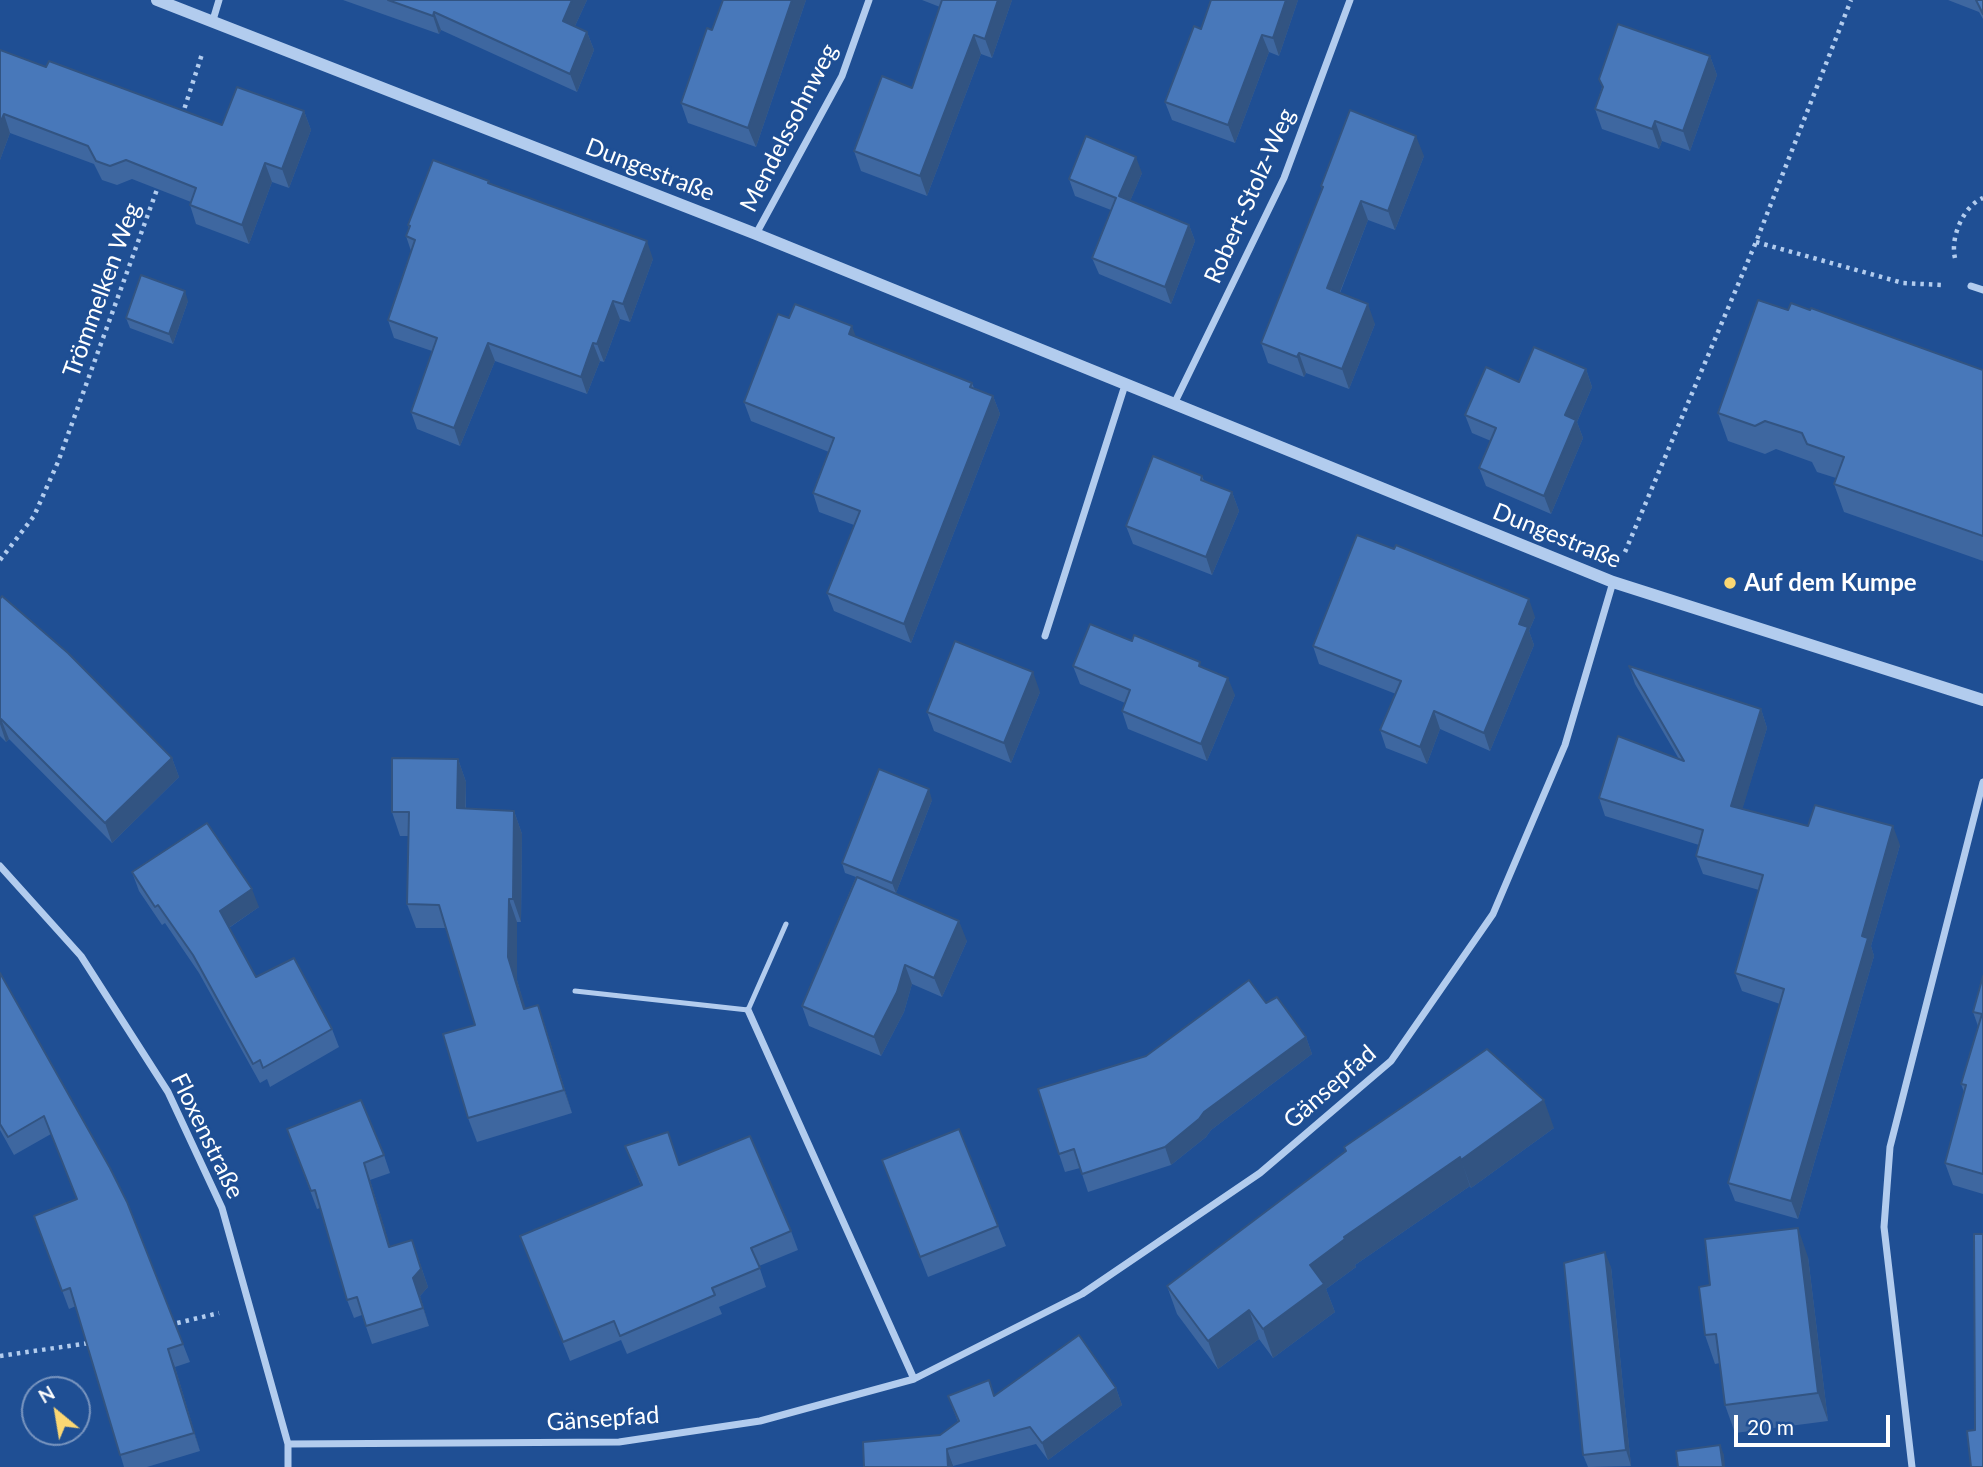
<!DOCTYPE html>
<html>
<head>
<meta charset="utf-8">
<style>
  body { margin:0 }
  #map { position:relative; width:1983px; height:1467px; overflow:hidden; background:#1f4f94; font-family:Lato,sans-serif }
  canvas { display:block }
  .north { position:absolute; left:21px; top:1376px; width:70px; height:70px; box-sizing:border-box; background:#1f4f94; border:2px solid #7995bf; border-radius:50%; rotate:330deg; font-size:19px; font-weight:700; line-height:28px; text-align:center; color:#fff }
  .north::after { content:''; display:block; margin:auto; width:24px; height:32px; background:#fbd773; clip-path:polygon(50% 0,100% 100%,50% 72%,0 100%) }
  .scale { position:absolute; left:1734px; top:1415px; width:156px; height:32px; box-sizing:border-box; border:4px solid #fff; border-top:0; padding-left:9px; font-size:21px; line-height:24px; white-space:nowrap; color:#fff; -webkit-text-stroke:5px #1f4f94; paint-order:stroke }
</style>
</head>
<body>
<div id="map">
<canvas width="1983" height="1467"></canvas>
<div class="north">N</div>
<div class="scale">20 m</div>
</div>
<script>
const context = document.querySelector('canvas').getContext('2d');
context.lineJoin = 'round';
function stroke(path, color, width, dash) {
  context.strokeStyle = color;
  context.lineWidth = width;
  context.lineCap = dash ? 'butt' : 'round';
  context.setLineDash(dash || []);
  context.stroke(path);
}
function paint(path, color) {
  context.fillStyle = color;
  context.fill(path, 'evenodd');
}
function drawText(font, color, halo, rows, align = 'center') {
  context.font = font + ' Lato,sans-serif';
  context.lineWidth = 5;
  context.setLineDash([]);
  context.textBaseline = 'middle';
  context.strokeStyle = halo;
  context.fillStyle = color;
  for (const [text, x, y, turn = 0] of rows) {
    context.save();
    context.translate(x, y);
    context.rotate((+turn || 0) * Math.PI / 180);
    context.textAlign = isNaN(turn) ? turn : align;
    if (halo) context.strokeText(text, 0, 0);
    context.fillText(text, 0, 0);
    context.restore();
  }
}
const path = new Path2D(`
  M182,116L202,54
  M1756,242L1903,283L1942,285
  M1955,258C1950,238 1963,206 1983,198
  M1625,552L1756,242L1851,0
  M0,560L34,516L58,462L159,184
  M169,1325L219,1313
  M0,1356L89,1343`);
const service = new Path2D(`
  M575,991L748,1010L786,924`);
const minor = new Path2D(`
  M213,20L219,0
  M756,234L842,76L869,0
  M1971,286L1983,290
  M1174,404L1284,178L1350,0
  M1045,636L1125,385
  M0,866L81,956L168,1092L222,1208L288,1444V1467
  M748,1010L914,1379
  M288,1444L619,1442L760,1421L914,1379L1082,1294L1260,1173L1391,1061L1493,914L1565,745L1613,582
  M1912,1467L1884,1227L1890,1147L1983,782`);
const tertiary = new Path2D(`
  M157,0L756,234L1613,582L1983,700`);
const wall = new Path2D(`
  M343,0H587L575,26L587,32L594,50L577,92L441,30L439,34Z
  M723,0H806L756,147L688,123L681,103L712,30Z
  M922,0H1012L992,58L981,54L927,196L861,171L854,151L912,88L940,7Z
  M1211,0H1298L1279,56L1269,52L1235,143L1172,120L1165,102L1201,29Z
  M1948,0H1983V19L1979,12Z
  M0,50L46,67L222,125L304,111L311,130L289,188L272,182L249,244L196,224L190,205L191,202L132,179L117,185L102,180L94,164L10,133L0,160Z
  M1710,56L1717,75L1690,151L1662,141L1659,149L1602,129L1595,109L1602,87Z
  M1424,156L1395,230L1368,220L1340,293L1375,324L1349,389L1306,373L1304,377L1268,363L1261,343L1322,189L1321,186Z
  M1142,173L1130,201L1189,225L1195,241L1171,304L1099,274L1092,258L1111,210L1075,196L1069,179Z
  M490,184L653,259L630,322L620,319L604,362L600,361L587,394L495,361L460,446L417,429L411,412L432,351L394,338L388,320L411,251L406,236L409,229L408,225Z
  M188,301L173,344L130,328L126,318Z
  M1788,310L1983,370V561L1844,512L1834,484L1836,478L1817,472L1812,462L1776,449L1765,454L1728,441L1718,413Z
  M856,337L972,383L974,388L993,396L1000,414L911,643L834,611L827,593L854,525L819,512L813,493L829,452L751,421L744,402Z
  M1586,369L1592,387L1577,422L1583,438L1551,514L1486,486L1479,468L1491,441L1472,433L1465,415L1519,382Z
  M1202,476L1204,481L1232,492L1239,511L1212,575L1133,544L1126,526Z
  M0,599L172,758L179,777L112,843L9,739L6,742L0,736Z
  M1535,617L1529,631L1534,645L1490,751L1440,729L1427,764L1386,748L1380,730L1396,694L1319,664L1313,646Z
  M1132,641L1202,667L1235,695L1207,761L1128,729L1122,711L1125,703L1080,684L1073,666Z
  M1629,666L1761,709L1767,728L1742,809L1808,826L1900,845L1871,946L1874,956L1798,1219L1735,1201L1728,1183L1780,1004L1742,991L1735,973L1759,890L1703,874L1696,856L1699,845L1605,816L1599,798L1679,759L1635,684Z
  M1040,692L1011,763L934,731L927,712Z
  M458,759L466,782V809L514,811L522,834L521,922H517V980L525,1009L538,1005L546,1029L572,1113L477,1142L468,1118L475,1025L446,928H416L407,904L408,836H400L392,812Z
  M932,800L896,893L967,941L942,997L912,984L904,1012L881,1056L809,1026L802,1006L856,877L845,873L842,863Z
  M132,872L259,907L229,928L256,977L332,1029L339,1047L270,1087L267,1079L260,1083L199,973L165,923L162,925L139,891Z
  M0,973L183,1344L190,1362L175,1367L200,1451L147,1467H124L76,1306L69,1309L34,1216L77,1199L51,1134L14,1155L0,1130Z
  M1983,976V1194L1953,1185L1945,1163L1964,1092L1961,1084L1978,1026L1973,1012Z
  M1266,1003L1306,1037L1312,1054L1211,1130L1206,1137L1171,1165L1088,1192L1080,1168L1065,1172L1059,1154L1146,1056Z
  M1554,1128L1471,1188L1470,1186L1355,1265L1356,1267L1326,1289L1335,1312L1273,1358L1259,1339L1218,1369L1177,1314L1167,1286L1345,1151L1344,1147Z
  M287,1129L384,1155L390,1173L370,1180L390,1247L412,1240L428,1287L420,1296L429,1326L372,1344L362,1315L354,1318L347,1300L320,1208L317,1209Z
  M625,1146L680,1165L791,1231L798,1250L759,1266L766,1287L719,1307L722,1314L627,1354L621,1340L570,1361L520,1236L641,1186Z
  M882,1160L998,1226L1006,1246L928,1277Z
  M1808,1257L1828,1421L1735,1433L1725,1405L1720,1363L1715,1364L1705,1335L1710,1285Z
  M1611,1267L1631,1466L1588,1467L1583,1455Z
  M1116,1388L1122,1405L1048,1460L1036,1444L953,1466L940,1435L958,1422L948,1396H994Z`);
const shadedWall = new Path2D(`
  M572,0H587L569,39L563,21Z
  M792,0H806L756,147L748,128Z
  M998,0H1012L992,58L985,39Z
  M1286,0H1298L1279,56L1273,38Z
  M434,12L441,30L439,34L433,16Z
  M587,32L594,50L577,92L570,74Z
  M974,35L981,54L927,196L920,176Z
  M1262,35L1269,52L1235,143L1228,125Z
  M1710,56L1717,75L1690,151L1683,131Z
  M304,111L311,130L289,188L282,169Z
  M4,114L10,133L0,160V123Z
  M1655,121L1662,141L1659,149L1652,129Z
  M1416,136L1424,156L1395,230L1388,211Z
  M1136,157L1142,173L1125,213L1119,196Z
  M265,163L272,182L249,244L242,225Z
  M1361,201L1368,220L1334,307L1327,288Z
  M1189,225L1195,241L1171,304L1165,287Z
  M647,241L653,259L630,322L623,304Z
  M185,291L188,301L173,344L169,334Z
  M613,301L620,319L604,362L597,344Z
  M1368,304L1375,324L1349,389L1342,369Z
  M852,326L859,345L849,334Z
  M488,343L495,361L460,446L454,428Z
  M593,343L600,361L587,394L581,377Z
  M1299,353L1306,373L1304,377L1297,357Z
  M1586,369L1592,387L1577,422L1583,438L1551,514L1544,496L1565,415Z
  M993,396L1000,414L911,643L904,624Z
  M1232,492L1239,511L1212,575L1206,557Z
  M1529,599L1535,617L1529,631L1534,645L1490,751L1484,733L1519,624Z
  M1033,672L1040,692L1011,763L1004,743Z
  M1228,678L1235,695L1207,761L1201,744Z
  M1761,709L1767,728L1738,824L1731,806Z
  M1434,711L1440,729L1427,764L1420,747Z
  M1,719L9,739L6,742L0,724V721Z
  M172,758L179,777L112,843L105,823Z
  M458,759L466,782L465,832L457,808Z
  M929,789L932,800L896,893L892,883Z
  M514,811L522,834L521,922L513,899Z
  M1893,826L1900,845L1871,946L1874,956L1798,1219L1791,1201L1862,936Z
  M252,889L259,907L227,929L220,911Z
  M509,899L517,922V980L533,1032L524,1009L508,957Z
  M959,921L967,941L942,997L934,978Z
  M905,965L912,984L904,1012L881,1056L874,1037Z
  M538,1005L546,1029L572,1113L564,1090Z
  M1306,1037L1312,1054L1211,1130L1206,1137L1171,1165L1165,1147L1204,1112Z
  M1544,1100L1554,1128L1471,1188L1461,1160Z
  M1460,1157L1470,1186L1355,1265L1356,1267L1326,1289L1335,1312L1273,1358L1263,1329L1310,1265L1344,1237Z
  M364,1163L370,1180L396,1265L389,1247Z
  M1798,1228L1808,1257L1828,1421L1818,1393Z
  M412,1240L428,1287L420,1296L429,1326L413,1278Z
  M1605,1252L1611,1267L1631,1466L1626,1450Z
  M1249,1310L1259,1339L1218,1369L1208,1341Z
  M168,1349L175,1367L200,1451L194,1433Z
  M1116,1388L1122,1405L1048,1460L1042,1443Z
  M1720,1445L1724,1455L1725,1467H1723Z
  M947,1449L953,1466V1467H948Z`);
const building = new Path2D(`
  M388,0H572L563,21L587,32L570,74L434,12L433,16Z
  M723,0H792L748,128L681,103L707,28L712,30Z
  M942,0H998L985,39L974,35L920,176L854,151L882,76L912,88Z
  M1211,0H1286L1273,38L1262,35L1228,125L1165,102L1194,26L1201,29Z
  M1976,0H1983V14Z
  M1618,24L1710,56L1683,131L1655,121L1652,129L1595,109L1603,87L1599,79Z
  M0,50L46,67L49,61L222,125L237,87L304,111L282,169L265,163L242,225L190,205L196,188L126,160L110,166L96,161L88,146L4,114L0,123Z
  M1350,110L1416,136L1388,211L1361,201L1327,288L1368,304L1342,369L1299,353L1297,357L1261,343L1323,187L1321,186Z
  M1086,136L1136,157L1119,196L1189,225L1165,287L1092,258L1116,198L1069,179Z
  M433,160L489,181L488,183L647,241L623,304L613,301L597,344L593,343L581,377L488,343L454,428L411,412L437,338L388,320L415,240L406,236L410,226L408,225Z
  M141,275L185,291L169,334L126,318Z
  M1758,300L1788,310L1791,303L1810,310L1811,308L1983,370V536L1834,484L1844,457L1807,444L1802,433L1765,421L1755,426L1718,413Z
  M795,304L852,326L849,334L972,383L970,387L993,396L904,624L827,593L860,511L813,493L834,438L744,402L778,314L789,318Z
  M1534,347L1586,369L1565,415L1576,420L1544,496L1479,468L1496,428L1465,415L1486,367L1519,382Z
  M1153,456L1202,476L1201,480L1232,492L1206,557L1126,526Z
  M1357,535L1394,549L1396,545L1529,599L1519,624L1528,627L1484,733L1434,711L1420,747L1380,730L1401,681L1313,646Z
  M2,596L68,653L172,758L105,823L1,719L0,721V599Z
  M1090,624L1132,641L1134,635L1200,662L1199,666L1228,678L1201,744L1122,711L1130,690L1073,666Z
  M955,641L1033,672L1004,743L927,712Z
  M1629,666L1761,709L1731,806L1808,826L1815,805L1893,826L1862,936L1868,938L1791,1201L1728,1183L1784,989L1735,973L1763,875L1696,856L1703,830L1599,798L1618,736L1684,761Z
  M392,758L458,759L457,808L514,811L513,899H509L508,957L524,1009L538,1005L564,1090L468,1118L443,1034L475,1025L439,905L407,904L409,812H392Z
  M879,769L929,789L892,883L842,863Z
  M207,823L252,889L220,911L256,977L294,958L332,1029L263,1068L260,1060L253,1064L193,955L158,905L155,907L132,872Z
  M857,877L959,921L934,978L905,965L897,992L874,1037L802,1006Z
  M0,973L110,1168L127,1202L183,1344L168,1349L194,1433L120,1455L70,1288L62,1291L34,1216L77,1199L44,1116L8,1137L0,1124Z
  M1983,976V1174L1945,1163L1966,1085L1961,1084L1982,1014L1973,1012Z
  M1249,980L1266,1003L1277,997L1306,1037L1204,1112L1199,1119L1165,1147L1082,1174L1074,1149L1059,1154L1038,1089L1146,1056Z
  M1487,1049L1544,1100L1461,1160L1460,1157L1344,1237L1345,1239L1310,1265L1324,1284L1263,1329L1249,1310L1208,1341L1167,1286L1346,1151L1344,1147Z
  M361,1100L384,1155L364,1163L389,1247L412,1240L421,1269L413,1278L423,1308L366,1326L357,1297L347,1300L315,1190L311,1191L287,1129Z
  M959,1129L998,1226L920,1257L882,1160Z
  M668,1132L679,1165L750,1136L791,1231L751,1248L760,1268L712,1288L715,1295L620,1336L614,1321L563,1342L520,1236L642,1185L625,1146Z
  M1798,1228L1818,1393L1725,1405L1716,1334L1705,1335L1699,1287L1710,1285L1705,1239Z
  M1974,1234H1983V1467H1971L1967,1431L1975,1430Z
  M1605,1252L1626,1450L1583,1455L1564,1263Z
  M1079,1335L1116,1388L1042,1443L1030,1427L947,1449L948,1467H864L863,1442L940,1435L959,1421L948,1396L989,1380L994,1396Z
  M1720,1445L1723,1467H1678L1676,1451Z`);
const markers = [
  [1730,583,7,"#fbd773"]
];
const streetNames = [
  ["Mendelssohnweg",789,128,-63],
  ["Dungestraße",650,170,21],
  ["Robert-Stolz-Weg",1250,196,-66],
  ["Trömmelken Weg",102,290,-70],
  ["Dungestraße",1557,536,22],
  ["Gänsepfad",1330,1087,-41],
  ["Floxenstraße",207,1136,64],
  ["Gänsepfad",603,1419,-4]
];
const poiNames = [
  ["Auf dem Kumpe",1744,583]
];
stroke(path, '#b2ccee', 4.5, [3.5, 5]);
stroke(service, '#b2ccee', 5);
stroke(minor, '#b2ccee', 7);
stroke(tertiary, '#b2ccee', 12);
paint(wall, '#3e67a0');
paint(shadedWall, '#325482');
paint(building, '#4878ba');
stroke(building, '#325482', 2);
for (const [x, y, r, color] of markers) {
  const dot = new Path2D();
  dot.arc(x, y, r, 0, 2 * Math.PI);
  context.fillStyle = color;
  context.fill(dot);
  stroke(dot, '#1f4f94', 2.5);
}
drawText('24px', '#fff', '#1f4f94', streetNames);
drawText('bold 24px', '#fff', '#1f4f94', poiNames, 'left');
</script>
</body>
</html>
